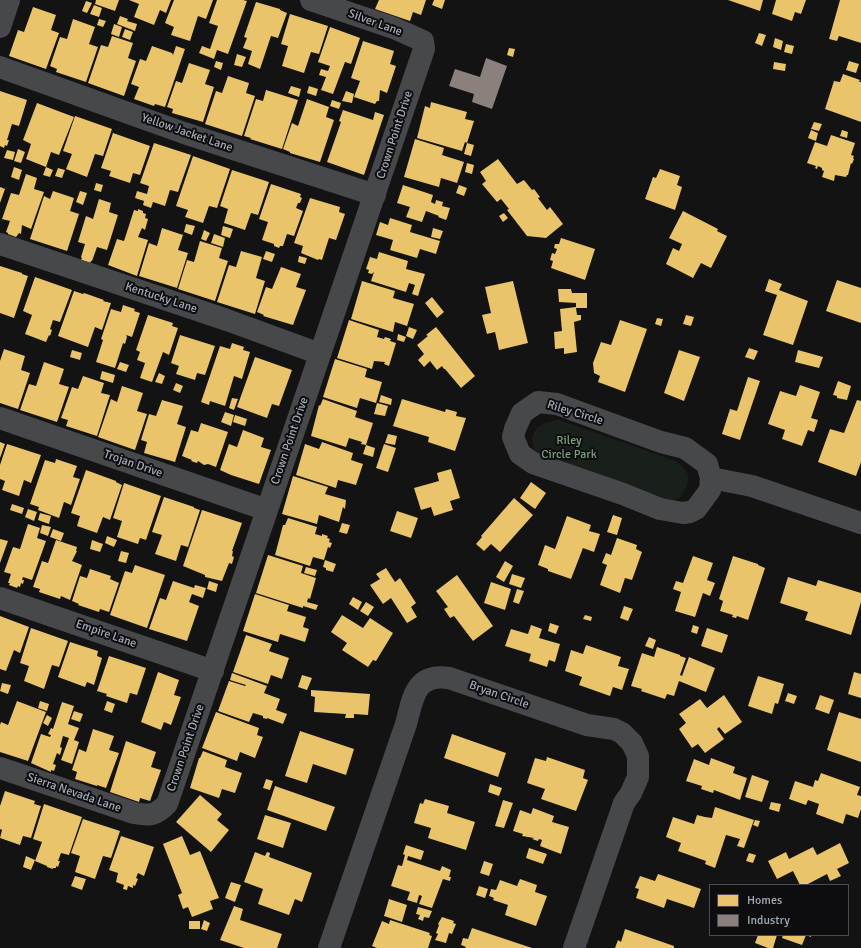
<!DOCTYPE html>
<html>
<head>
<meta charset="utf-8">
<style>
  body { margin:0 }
  #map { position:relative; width:861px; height:948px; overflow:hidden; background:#131313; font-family:Signika,sans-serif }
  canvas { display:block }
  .legend { position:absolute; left:709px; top:884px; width:140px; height:52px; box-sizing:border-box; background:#0d0d0f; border:1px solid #494c52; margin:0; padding:5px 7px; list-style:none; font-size:12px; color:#a2aab6 }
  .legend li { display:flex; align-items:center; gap:8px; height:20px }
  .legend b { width:20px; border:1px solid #494c52 }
</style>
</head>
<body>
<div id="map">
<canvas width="861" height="948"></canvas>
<ul class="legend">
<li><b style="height:11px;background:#e9c46a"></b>Homes</li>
<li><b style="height:11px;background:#8a817c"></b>Industry</li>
</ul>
</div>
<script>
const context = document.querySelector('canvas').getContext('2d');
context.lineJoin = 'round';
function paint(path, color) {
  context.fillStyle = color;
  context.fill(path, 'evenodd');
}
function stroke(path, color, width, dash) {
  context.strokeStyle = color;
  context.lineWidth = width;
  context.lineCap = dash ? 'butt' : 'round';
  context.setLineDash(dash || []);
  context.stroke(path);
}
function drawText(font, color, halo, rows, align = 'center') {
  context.font = font + ' Signika,sans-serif';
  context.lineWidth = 4;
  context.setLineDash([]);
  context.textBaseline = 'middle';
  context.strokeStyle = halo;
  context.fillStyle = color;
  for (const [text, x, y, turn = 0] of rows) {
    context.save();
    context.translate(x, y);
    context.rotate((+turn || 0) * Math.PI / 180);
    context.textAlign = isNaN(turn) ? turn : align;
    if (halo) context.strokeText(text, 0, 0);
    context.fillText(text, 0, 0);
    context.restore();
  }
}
const green = new Path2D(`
  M559,420L676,461C693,475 691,480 680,498L662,503L535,452C526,431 540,422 559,420Z`);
const homes = new Path2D(`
  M96,0H119L115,11L95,4Z
  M129,0H171L166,13L160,10L154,25L134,17L139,4Z
  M174,0H213L206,19L198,16L190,41L171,35L174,27L165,23Z
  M217,0H243L247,1L228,54L217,50L214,59L199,53L202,46L210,49L218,26L209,23Z
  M379,0H426L421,15L413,12L410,21L375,9Z
  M434,0H445L442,9L432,5Z
  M728,0H763L760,11Z
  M776,0H806L801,14L795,12L792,21L772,14Z
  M840,0H861V43L839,36L837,41L829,39Z
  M86,1L92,3L87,13L82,11Z
  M256,2L280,9V10L287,13L278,38L271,36L260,69L248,64L252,51L243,48L247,38L244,37Z
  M94,5L102,8L99,17L90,14Z
  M33,7L56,15L51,30L59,33L46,69L9,56L18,30L24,32Z
  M290,14L328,26L319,54L311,52L304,73L282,66L288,46L281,44Z
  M120,16L128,19L127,21L137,24L135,31L117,24Z
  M73,19L95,27L89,44L98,47L86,82L56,72L57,69L50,66L60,37L67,39Z
  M99,19L106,21L103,27L97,25Z
  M114,24L122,27L119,37L111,34Z
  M330,27L360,38L351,64L345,62L333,94L321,90L326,77L319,75L321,69L328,71L330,66L318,62Z
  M125,29L133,32L130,40L122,37Z
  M759,33L766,35L762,46L755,43Z
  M112,36L133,43L128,58L136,61L124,96L88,83L101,45L108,47Z
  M775,38L783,41L781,50L773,47Z
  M363,41L394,51L390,64L396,66L387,93L380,90L379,101H377L375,104L354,97L360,81L351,78Z
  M786,44L794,46L792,54L784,52Z
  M152,46L172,53L173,55L176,46L185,49L165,107L155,104L154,106L134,99L139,87L131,84L140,59L146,61Z
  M509,48L515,49L513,57L507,55Z
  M237,54L246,57L242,67L234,65Z
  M216,61L223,63L221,70L214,67Z
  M849,61L859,64L856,73L846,70Z
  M774,62L786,64L785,71L773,69Z
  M189,63L210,70L205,84L214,87L203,122L172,113L173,109L167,107L176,81L182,83Z
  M843,74L860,80L859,82H861V122L825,109L834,81L840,82Z
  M228,76L249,83L246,93L255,96L242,136L205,124L216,91L222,93Z
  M291,86L301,89L299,97L288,93Z
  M309,86L318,89L316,96L307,93Z
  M266,90L298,100L282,149L250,139L251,138L244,136L256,99L263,101Z
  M0,91L27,100L19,126L12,124L7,140H9L7,146L5,145L4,148L0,146Z
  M346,91L354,94L352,103L342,101Z
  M307,99L329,107L326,117L334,120L320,162L290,153V152L283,149L292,123L298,126Z
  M332,100L341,103L339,109L330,106Z
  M431,102L467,112L465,119L474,121L467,143L465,142L462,151L417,138L425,106L430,108Z
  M37,103L74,117L59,155L51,152L46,167L26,159L31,144L23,140Z
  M343,110L373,120L375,112L384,115L364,175L327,162L341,122L339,121Z
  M75,116L112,129L103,156L95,154L87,177L66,169L72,154L63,151Z
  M814,122L822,124L819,131L811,129Z
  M811,130L818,133L816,141L808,138Z
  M842,130L848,132L847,138L840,136Z
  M113,133L150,146L140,175L133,173L130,183L109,176L111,171L101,168Z
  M831,135L855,143L851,155L854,156L853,158L854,159L852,164L851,163L848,175H847L846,177L835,175L834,181L822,177L824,171L822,170V168L818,166L817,169L815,168L816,166L807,163L815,142L827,146Z
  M415,139L444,148L442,155L464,162L457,183L441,178L439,187L404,177Z
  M154,143L191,155L178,192L170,190L165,206L153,202L151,208L143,205L144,201L135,198L137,191L147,194L149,186L140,183Z
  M467,143L474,145L471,156L464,154Z
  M18,149L25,152L21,163L14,161Z
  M7,150L15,152L13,160L4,158Z
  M193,156L230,169L217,208L209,206L203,223L185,217L188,210L176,206Z
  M498,159L517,184L524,180L532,190L534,189L540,197L538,198L547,210L550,207L563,224L546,238L527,236L507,210L509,209L501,199L497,202L482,184L486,181L480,172Z
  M467,163L474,165L472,174L465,172Z
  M14,167L22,170L19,180L11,177Z
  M46,167L53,170L50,177L43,175Z
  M58,168L65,170L62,178L55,176Z
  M660,169L680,176L677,185L682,187L675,210L645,199L653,177L656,178Z
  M232,170L269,182L258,215L251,213L245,230L224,223L228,209L220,206Z
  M26,174L37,178L34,189L44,192L31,229L22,225L21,234L19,233L16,237L8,234V233L6,232L10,221L2,219L11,193L19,195Z
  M96,183L103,185L101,192L94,190Z
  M271,184L301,194L300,197L302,198L300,203H298L296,208L303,211L294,236L287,234L283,246H280L279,248L274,246V244L262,240L268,222L259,219Z
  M403,185L433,195L431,202L435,204L436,200L443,202L442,206L450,208L447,218L446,220L438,217L439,216L426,211L422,222L406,217L410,207L397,203Z
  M459,185L467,188L464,196L456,193Z
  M0,187L5,189L0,203Z
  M53,191L74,198L70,211L79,214L67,251L30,239L44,196L50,199Z
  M80,191L87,193L83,205L76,202Z
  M310,198L340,207L339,212L345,214L336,240L329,238L322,260L319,259L318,260L301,253L303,246L294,243Z
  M99,199L111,203L109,212L118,215L107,250L97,247L92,261H91L90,263L81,260L82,258L81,257L85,244L78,242L86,216L93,219Z
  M138,209L143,211V213L146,214L145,218L148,219L145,230L142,228L138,237L148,240L137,276L108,265L117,239L124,241L134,210L138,211Z
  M683,211L718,229L717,231L727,236L711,268L701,263L693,278L666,264L673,248L679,251L682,244L669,238Z
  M504,213L508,218L503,222L499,216Z
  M390,218L412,225L410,232L440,241L436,254L420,249L417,258L390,250L393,240L376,235L380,222L388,225Z
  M186,224L195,226L192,235L184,232Z
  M223,226L233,229L230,238L221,235Z
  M162,228L183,235L178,250L188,253L177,288L139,276L149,243L157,246Z
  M433,228L443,231L440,239L431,237Z
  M204,230L210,233L206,241L201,239Z
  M214,234L225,238L223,247L211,243Z
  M561,238L595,249L585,280L551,268L553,261L550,260L552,253L555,254L557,249L554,248L555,244H559Z
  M200,241L222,248L219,258L228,261L215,301L178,289L187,260L194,262Z
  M241,251L262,257L256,278L265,281L255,314L217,302L229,265L236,267Z
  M266,251L275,254L272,262L263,259Z
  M379,252L408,261L406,269L425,274L418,296L412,294L415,285L409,283L406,292L371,281L374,272L372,274L368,273L369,270L366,269L370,257L377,259Z
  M299,256L307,258L305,264L298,262Z
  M0,266L22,273V274L28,276L14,318L0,313Z
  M281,267L301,274L296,287L306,290L293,325L263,316L264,315L257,312L266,287L272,289Z
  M35,277L72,290L60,322L53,320L50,329L52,330L50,336L49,335L46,342L25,334L32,315L23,311Z
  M769,279L782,284L779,290L808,301L793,345L763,335L777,295L765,291Z
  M837,280L861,288V323L826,311Z
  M362,281L395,291L393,298L414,304L407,326L395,322L393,332L351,319Z
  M513,281L528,343L499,350L495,332L487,334L482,315L491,313L485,287Z
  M558,289H571L572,293H587V308H576L577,315H581V320L574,322L577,352L564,354V348L555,349L554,332L562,331L560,309L576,307V303L559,302Z
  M74,291L83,294L84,293L104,300L103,301L111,303L102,330L95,327L88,347L58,336Z
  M432,297L444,312L437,318L425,303Z
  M123,305L135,309L134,311L140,313L132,337L126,335L127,337L125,344L123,343L115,368L96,362L103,340L101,339L111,309L121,312Z
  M148,315L173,323L172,326L178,328L169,355L163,352L152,382L140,378L145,363L137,360L140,352L136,350Z
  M686,315L694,317L691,326L683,324Z
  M657,318L663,319L661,326L655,324Z
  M349,320L379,330L377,337L384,339L385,337L391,339L390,341L396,343L389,366L384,364L385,362L374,361L372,369L337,358Z
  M620,320L647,329L625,392L598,382L600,376L594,373L593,363L601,342L611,345Z
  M409,327L417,330L413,339L406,336Z
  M436,327L475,376L461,388L445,369H444L442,366L437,370L430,361L424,367L418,360L424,354L417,345L428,336L426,335Z
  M398,334L406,337L404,342L397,340Z
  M180,335L215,346L205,375L197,373L195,380L176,374L179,366L171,363Z
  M232,343L244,347L243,350L250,352L242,379L234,376L225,406L210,401L209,405L201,402L220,346L230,349Z
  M749,348L758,351L754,360L745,357Z
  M4,349L25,356L21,370L30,373L18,409L0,403V361Z
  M72,350L82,353L80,360L70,357Z
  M679,350L700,357L684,401L664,393Z
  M798,350L823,357L819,368L795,362Z
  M255,357L292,370L279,406L272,404L267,418L237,407Z
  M335,359L367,369L365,377L382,382L376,403L360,398L357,408L323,397Z
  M44,362L64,369L59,384L69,387L57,422L20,410L29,384L36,386Z
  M120,362L129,365L126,372L117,369Z
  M102,371L115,375L113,383L100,379Z
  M159,373L165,376L162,384L155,382Z
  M83,376L104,383L101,393L110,395L97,436L66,426L68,420L61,418L72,387L78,389Z
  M748,377L760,381L740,440L722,434L730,409L737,411Z
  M838,381L851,386L847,400L837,398V396L833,395Z
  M176,383L183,386L180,393L173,390Z
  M800,385L820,392L811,418L818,420L814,432L808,430L802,446L782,439L785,430L768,424L780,391L796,396Z
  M122,386L143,393L137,411L147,414L135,450L98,437L111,399L117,402Z
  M381,395L392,399L391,405L379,402Z
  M232,398L238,399L234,410L229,408Z
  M323,399L357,411L355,417L373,423L366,445L361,444L362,442L349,438L346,447L311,436L319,405L320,406Z
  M402,399L445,412L446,409L457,412L456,416L466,418L455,451L428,442L429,437L393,426Z
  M162,400L183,406L177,424L186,427L175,462L144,453L147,442L141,440L149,414L156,416Z
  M857,400L861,401V462L856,476L818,462L830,429L844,433Z
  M377,403L388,406L385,416L374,414Z
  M225,412L234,415L231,426L221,422Z
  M235,415L247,419L245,426L233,422Z
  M201,423L228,432L216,467L208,464L204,465L198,461L197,463L191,461L192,460L182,456L191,430L198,432Z
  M243,430L264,438L261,447L271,450L259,484L231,475L220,470L229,444L237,447Z
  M388,434L397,436L395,445L385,443Z
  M0,442L5,444L0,458Z
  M322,442L353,453L351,460L363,464L356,485L338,480L336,488L296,475L305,444L319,449Z
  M7,444L41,455L31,483L24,480L19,496L2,490L5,481L0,479V465Z
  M384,444L396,448L388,472L376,468Z
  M366,445L375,448L373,457L363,454Z
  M56,459L77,466L73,477L80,479L71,505L64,502L59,518L38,510L39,507L30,504L45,460L55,463Z
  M451,469L460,498L450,501L453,510L434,516L431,507L421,510L414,488L439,481L437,473Z
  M86,470L116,481V482L122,485L110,520L103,517L97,533L77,526L80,516L71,513Z
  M293,476L328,487L325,494L346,500L345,509L343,507L339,522L319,515L317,524L282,514Z
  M531,482L546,493L535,509L520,498Z
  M124,483L161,496L146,540L140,538L138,544L117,537L122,521L113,518Z
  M164,497L194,507V508L200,510L188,547L181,545L176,561L155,554L162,535L152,532Z
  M514,498L533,515L500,552L491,544L484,551L476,544L482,537L481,536Z
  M12,504L24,508L22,514L10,510Z
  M28,509L37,512L34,521L25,517Z
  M202,510L242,523L232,551H233L232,556L234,557L232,564L229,563L222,581L205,577V575L183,566Z
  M397,511L418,518L411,538L390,531Z
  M40,513L51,516L49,524L38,520Z
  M613,515L622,518L617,535L607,532Z
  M567,516L591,525L589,531L600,534L594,552L583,548L571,579L548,571V569L538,565L545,545L555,549Z
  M288,518L317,527L315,534L322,536V534L328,536L327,538L330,539L329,542L332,543L330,548L328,547L324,560L313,557L310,566L275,555L283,525H285Z
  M342,523L350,525L347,534L339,532Z
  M28,524L40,528L37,538L46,541L32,580L23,577L22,580H24L23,584L21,583L20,587L18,586L17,588L9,585L10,583H8L11,574L4,572L13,547L20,549Z
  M42,525L51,527L48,536L40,533Z
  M53,529L64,533L61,541L50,537Z
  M107,536L117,540L114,547L105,543Z
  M617,538L637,545L636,549L642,552L632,580L625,578L620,593L600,585L607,565L602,563L606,553L611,555Z
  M0,539L8,541L0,563Z
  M56,540L77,547L76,551H77L72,561L82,565L70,600L61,596L60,599L39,592L40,589L33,587L42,561L48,563Z
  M92,540L103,544L100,552L90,549Z
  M121,551L129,553L126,563L118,561Z
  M268,555L303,566L301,573L316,578L310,599L308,598L307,602L318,605L316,610L303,606V608L256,593Z
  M693,556L713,563L707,580L715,583L710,596L703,593L695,617L675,611L681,592L673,589L676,581L683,583Z
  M733,556L758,564V565L765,568L748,620L737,616L736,618L732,617L733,615L720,611L723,601L719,599Z
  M325,560L336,564L333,572L326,570V568L323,567Z
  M505,561L513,566L504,582L496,577Z
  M135,565L165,575L147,628L110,615L125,571L132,573Z
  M306,567L317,570L315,576L304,573Z
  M386,568L395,582L400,578L416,603L411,607L417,617L407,623L391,598L383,604L370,585L380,579L376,574Z
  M90,569L111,576L110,579L119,583L109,612L100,609L99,612L78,605L79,604L72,601L80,576L87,578Z
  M512,574L525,578L521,588L509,584Z
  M457,575L493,626L473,641L454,616L450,618L444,609L448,607L436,591Z
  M788,577L816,586L818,580L861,593V602L851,635L805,620L808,612L780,603Z
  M173,581L194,588L195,585L206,588L203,598L192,594L189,602L199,606L187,641L149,629L160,598L166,600Z
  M209,581L218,584L216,592L207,589Z
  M491,582L511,589L505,610L484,603Z
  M517,589L524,591L519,604L513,602Z
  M255,594L289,605L287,611L306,617L303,627L309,629L305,642L280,634L278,642L243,631Z
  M353,597L362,602L358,610L349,604Z
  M366,602L374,607L368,616L360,611Z
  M624,606L633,609L628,621L620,618Z
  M342,615L363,628L370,618L393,633L376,661L373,660L368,667L342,650L347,643L331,632Z
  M585,615L592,617L591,621L583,619Z
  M0,616L29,627L20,653L14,650L6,671L0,669Z
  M550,623L559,626L556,634L548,631Z
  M531,625L542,629L539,638L560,644L555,662L549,660L547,667L529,661L531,654L505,646L511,629L528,634Z
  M693,625L699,627L697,634L691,632Z
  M31,628L68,641L59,667L52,665L44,689L24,681L29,666L20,663Z
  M707,628L728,635L722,653L701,646Z
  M246,635L272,644L269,651L289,658L282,679L271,675L268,684L233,672Z
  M649,637L656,640L653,649L645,646Z
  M70,642L98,651L97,656L102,658L94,685L87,682L85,687L58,677Z
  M586,645L621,657L618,666L629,669L622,690L613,687L610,696L579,685L582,677L565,671L571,650L583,654Z
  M657,647L680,655V656L686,658L680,675L682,676L689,657L715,668L706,692L679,681L674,696L667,694L665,699L641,691L642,689L631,686L642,653L654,657Z
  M109,656L146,668L137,695L130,693L127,703L106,696L107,694L97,691Z
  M158,672L179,680L174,695L181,697L171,725L164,722L161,730L141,722Z
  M854,672L861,674V698L848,694Z
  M232,673L267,686L264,693L280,699L276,710L287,714L283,724L267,718V719L263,718V716L253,713L249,722L218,711L229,681L245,686L246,685L230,680Z
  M302,675L312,678L307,690L298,687Z
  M758,676L784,684L778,704L775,703L772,714L748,706Z
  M2,683L11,685L8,694L0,691Z
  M311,690L370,694L368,715L354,714V718H345L346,714L314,712L315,697L311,696Z
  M788,693L797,696L794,704L785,701Z
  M724,695L742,722L725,734L719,727L717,729L724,739L705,753L698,744L692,748L679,729L686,723L679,714L700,699L707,708Z
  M820,695L834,700L829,714L815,709Z
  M17,701L46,712L28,761L0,752V725L1,722L8,725Z
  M40,701L49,704L47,711L38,708Z
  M107,701L115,704L112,713L104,710Z
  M62,702L74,706L68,724L79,728L74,740L79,742L72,764L61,760L69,738L63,736L60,747L62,748L60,755L57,753L53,764L56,765L54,771L51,770V772L31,763L41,734L50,737L51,735L48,734L51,728L53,729Z
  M74,711L83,714L80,722L71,719Z
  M216,712L259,728L257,735L263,737L255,758L240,752L237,761L202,748Z
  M839,712L861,719V762L827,750Z
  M47,715L52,718L48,726L43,723Z
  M93,729L114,736L109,750L119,753L106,788L97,785V786L75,779L77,772L72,770L79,749L86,752Z
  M300,731L354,749L346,775L313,764L307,783L285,776Z
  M452,734L506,753L498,777L444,758Z
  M126,741L156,752L151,767L161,770L150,801L140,798L139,802L110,792Z
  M203,751L227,760L225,767L242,773L235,793L222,789L219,798L190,788L199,758H200Z
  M547,757L585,770L583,778L588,780L576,811L541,799L545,789L527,783L535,758L546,761Z
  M711,758L735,767L733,773L747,778L740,800L714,790L713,793L701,789L702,786L686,781L694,759L709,765Z
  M821,773L860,787L857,795L861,796V809L858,818L846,814L843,824L816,814L819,804L808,800L806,805L789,799L795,781L813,787L815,780L818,781Z
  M752,775L769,781L762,802L745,797Z
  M266,779L273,781L270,790L263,788Z
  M490,784L502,788L499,796L488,792Z
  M275,786L335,807L326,831L267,810Z
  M5,791L35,801L34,804L41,806L31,838L23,836L20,845L0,838L2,830L0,829V806Z
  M200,795L222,814L217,820L229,830L211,852L176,822Z
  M425,799L449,806L447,813L475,822L466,850L428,838L431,828L414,823L420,803L423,804Z
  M503,800L513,803L504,828L495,826Z
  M771,802L781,804L779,812L769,809Z
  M44,804L82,817L69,855L61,853L58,861H60L58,867L56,866V868H53V869L47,867V866L35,861L42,842L33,839Z
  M715,807L754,820L744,848L737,846L740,839L726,835L715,868L705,864L706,861L678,851L681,843L666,837L673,817L694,824L697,815L705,817L712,818Z
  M533,808L554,816L552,822L569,827L561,854L540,846L542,840L539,839L538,841L532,839L534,838L522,836L523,834L513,831L520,810L531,814Z
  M265,815L291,823L283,848L257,839Z
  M83,819L120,831L111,858L103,856L95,879L75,872L80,856L71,853Z
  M755,820L760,821L758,827L753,825Z
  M121,836L154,847L144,876L138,873L136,878L138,879L135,886L133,885V888L128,886L127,890L123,889L124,885L116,882L118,873L109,870Z
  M182,836L190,855L200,851L219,898L210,901L213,909L192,917L188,907L183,909L178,895L182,893L163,844Z
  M840,843L849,863L837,869L841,876L830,881L827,874L806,885H800L793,871L777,879L768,861L786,852L789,859L813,847L817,855Z
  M406,845L424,851L421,860L408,856L407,860L440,871L442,866L451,870L449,877H451L450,881L443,879L432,908L419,904L422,896L419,895L417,903L407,900L410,892L391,886L398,865L402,866L405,855L403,854Z
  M529,848L547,854L543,864L526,858Z
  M255,852L265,856L267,852L270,853L269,857L312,873L302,902L295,899L289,915L258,904L263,889L244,882Z
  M749,853L756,855L753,863L746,861Z
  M26,856L35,860L31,870L23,867Z
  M484,861L493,864L489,876L480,873Z
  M658,874L701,889L694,908L667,899L664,908L636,898L639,889L635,888L640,876L655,881Z
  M75,876L86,879L82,890L71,886Z
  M520,879L537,885L535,892L547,896L536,926L505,915L508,905L493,900L494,898L489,896L491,889L496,890L500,880L517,886Z
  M231,882L241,885L235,902L225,898Z
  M479,886L488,889L485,898L476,895Z
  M389,899L407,905L402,922L384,916Z
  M234,906L243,909L240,920L282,934L277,948H244L220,940Z
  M418,907L432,911L429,918L424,917L423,921L418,919L420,915L416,914Z
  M442,917L454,921L453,923L456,924L452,934L449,933L446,943L435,940L438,934L436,933L439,925L438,924Z
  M204,920L210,923L207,931L201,929Z
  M390,920L430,933L429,935L432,936L428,948H377L372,946L382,921L389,924Z
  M189,921H200V929H189Z
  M472,928L532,948H465L466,947L461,945L463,938L468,939Z
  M625,929L674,946V948H615L618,940L621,942Z
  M758,935H777L773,948H768L755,943Z
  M783,935H811V937L806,935L802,945L782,938Z`);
const industry = new Path2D(`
  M486,58L507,66L492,109L472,102L474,94L449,86L455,69L480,77Z`);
const minor = new Path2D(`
  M0,27L9,0
  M0,67L184,133L375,195
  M0,244L227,320L320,354
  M538,402L557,404L661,442L685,448L707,464L711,478L710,490L696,509L690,512L683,513L660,509L623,494L533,463L520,454L513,437L515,429L522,413Z
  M0,418L267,510
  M711,478L752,486L861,523
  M0,598L213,671
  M0,768L134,813C150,816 155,816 167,804L424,49L423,41L394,28L311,0
  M329,948L406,724C413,698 415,673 449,678L587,725L614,729L622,733L632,743L638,756V777L631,793L624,803L574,948`);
const streetNames = [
  ["Silver Lane",375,23,20],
  ["Yellow Jacket Lane",187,133,19],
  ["Crown Point Drive",395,135,-72],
  ["Kentucky Lane",161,298,18],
  ["Riley Circle",575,413,17],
  ["Crown Point Drive",290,441,-71],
  ["Trojan Drive",133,464,19],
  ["Empire Lane",106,634,19],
  ["Bryan Circle",499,695,19],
  ["Crown Point Drive",186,748,-71],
  ["Sierra Nevada Lane",74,793,19]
];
const parkNames = [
  ["Riley",569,441],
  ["Circle Park",569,455]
];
paint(green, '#192019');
paint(homes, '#e9c46a');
paint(industry, '#8a817c');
stroke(minor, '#47484c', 22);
drawText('12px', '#a2aab6', '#0d0d0f', streetNames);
drawText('12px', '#78a377', '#0d0d0f', parkNames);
</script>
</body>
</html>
